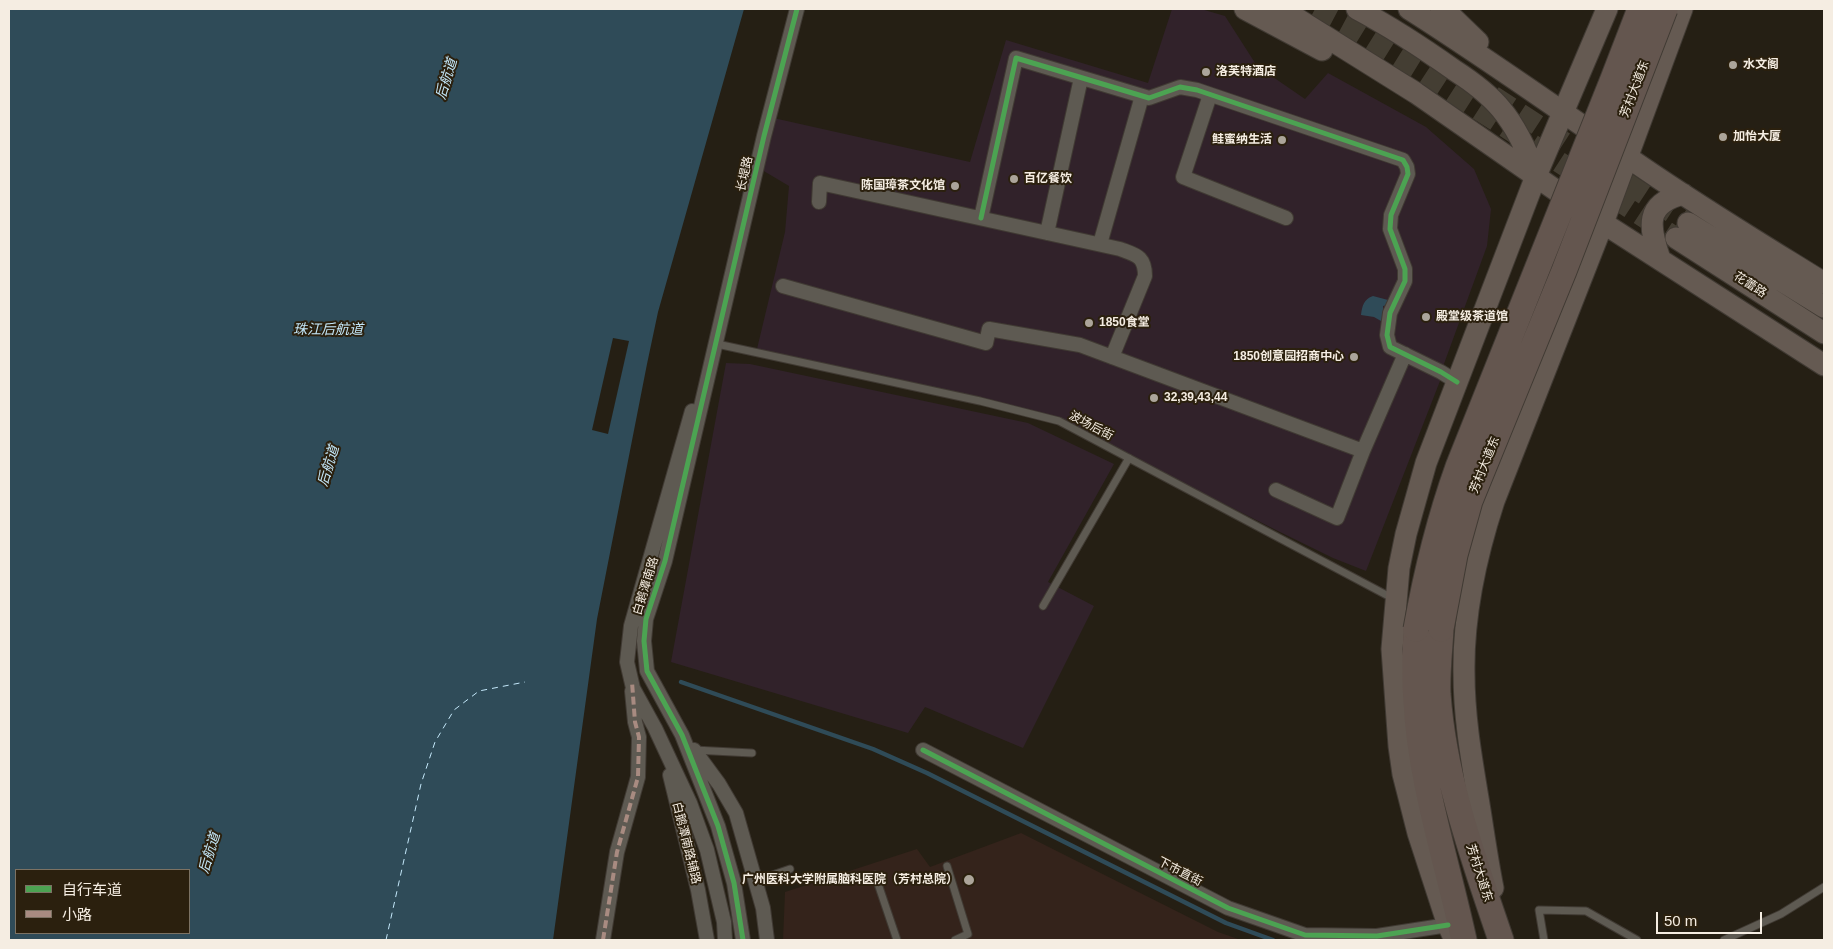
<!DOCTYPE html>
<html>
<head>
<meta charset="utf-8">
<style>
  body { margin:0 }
  #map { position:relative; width:1833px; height:949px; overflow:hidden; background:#251f14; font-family:Helvetica,"Noto Sans SC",sans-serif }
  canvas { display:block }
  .frame { position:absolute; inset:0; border:10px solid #f5ede2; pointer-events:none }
  .legend { position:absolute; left:15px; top:869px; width:175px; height:65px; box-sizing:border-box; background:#2b200e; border:1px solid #7c7263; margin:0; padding:6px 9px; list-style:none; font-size:15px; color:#f5ede2 }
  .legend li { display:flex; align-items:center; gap:10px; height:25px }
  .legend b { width:25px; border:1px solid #7c7263 }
  .scale { position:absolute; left:1656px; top:912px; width:106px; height:22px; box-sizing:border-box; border:2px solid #f5ede2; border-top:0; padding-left:6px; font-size:15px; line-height:18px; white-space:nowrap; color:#f5ede2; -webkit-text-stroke:4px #2b200e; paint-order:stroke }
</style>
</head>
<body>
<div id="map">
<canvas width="1833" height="949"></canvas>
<div class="frame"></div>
<ul class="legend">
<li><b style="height:6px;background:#4ca352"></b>自行车道</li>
<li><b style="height:6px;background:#a88b81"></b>小路</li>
</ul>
<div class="scale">50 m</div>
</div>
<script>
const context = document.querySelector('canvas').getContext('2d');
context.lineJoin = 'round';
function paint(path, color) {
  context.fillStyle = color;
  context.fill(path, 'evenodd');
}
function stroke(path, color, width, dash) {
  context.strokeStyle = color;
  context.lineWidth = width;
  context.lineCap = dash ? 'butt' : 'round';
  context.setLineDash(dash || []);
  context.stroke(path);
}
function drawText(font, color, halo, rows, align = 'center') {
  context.font = font + ' Helvetica,"Noto Sans SC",sans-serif';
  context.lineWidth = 4;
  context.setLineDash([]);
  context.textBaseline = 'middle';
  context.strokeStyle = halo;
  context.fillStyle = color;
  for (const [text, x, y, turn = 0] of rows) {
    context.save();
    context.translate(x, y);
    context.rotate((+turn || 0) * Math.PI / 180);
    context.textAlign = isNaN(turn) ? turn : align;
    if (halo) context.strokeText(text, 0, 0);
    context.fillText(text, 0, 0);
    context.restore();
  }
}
const commercial = new Path2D(`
  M1172,9H1201L1225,16L1257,66L1305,99L1328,73L1426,127L1474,169L1491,209L1487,246L1441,372L1440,381L1366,571L1333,558L1280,532L1059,421L756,353L785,232L789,186L757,167L769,117L970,162L1006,40L1148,83Z
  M726,363L750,364L1028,423L1114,464L1048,582L1094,606L1023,748L925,707L908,733L671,662Z`);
const medical = new Path2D(`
  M1021,833L1218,932L1241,940H783L785,892L917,849L930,867Z`);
const water = new Path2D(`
  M9,9H744L658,312L647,364L597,619L553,940H9ZM16,870H189V933H16Z
  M1373,296L1388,300V305L1383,306V319L1381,321L1374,317L1361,315C1362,306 1364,299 1373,296Z`);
const pier = new Path2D(`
  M613,338L629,341L608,434L592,430Z`);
const stream = new Path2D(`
  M681,682L873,749L927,773L1226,923L1273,940`);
const ferry = new Path2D(`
  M386,940L421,784L435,742L454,710L479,691L525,682`);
const primaryTunnel = new Path2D(`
  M1315,9L1345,25L1416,69L1676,238
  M1493,96L1688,223`);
const lane = new Path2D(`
  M717,344L980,401L1059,421L1394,599
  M1043,606L1129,458
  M694,750L752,753
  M947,866L968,934L955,940
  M875,875L897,940
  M755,881L790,869
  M1544,940L1539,910L1586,911L1637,940
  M1724,940L1781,914L1824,887`);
const street = new Path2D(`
  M1210,95L1183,177L1286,218
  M819,202L820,183L1120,249C1136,255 1145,256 1145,276L1112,357
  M981,218L1016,58L1149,98L1180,87L1197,90L1403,160L1407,167L1408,174L1391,215L1390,229L1405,269V281L1390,313L1387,335L1390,347L1441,372L1457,382
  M1047,233L1081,78
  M1100,244L1142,96
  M783,286L986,343L989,329L1080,345L1363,451
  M692,411L631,626L627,662L633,688L655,728L690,803L707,850L724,922L725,940
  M1276,490L1337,518L1363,451L1405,354
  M694,750L719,784L736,813L763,908L767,940
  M923,750L1228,908L1305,935L1377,936L1448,925
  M670,775L698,890L707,940
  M603,940L617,852L638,777L639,737L635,722L632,691
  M743,940L734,883L718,826L682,735L647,671L644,641L646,619L665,561L764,136L797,9`);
const primary = new Path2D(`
  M1245,9L1322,50
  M1277,9L1296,18L1416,93L1603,223L1824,365
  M1357,9C1391,27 1423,48 1454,70C1471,81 1488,93 1501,109C1517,128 1528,153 1536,176
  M1409,9C1483,56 1554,106 1626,156C1690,201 1758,242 1824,283
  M1441,9L1449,14L1478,42
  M1688,223L1824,307
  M1676,238L1824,333
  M1660,259C1649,227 1644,204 1683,194
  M1493,888C1487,858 1483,828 1478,798C1471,756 1464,716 1464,673C1463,614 1476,556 1494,501L1603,223L1682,9
  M1455,940L1448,925L1418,833L1403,774L1399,746L1392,649L1399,568L1406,534L1426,463L1536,176L1607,9`);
const highway = new Path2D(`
  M1416,629C1415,653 1414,677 1416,701C1420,782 1447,861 1464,940
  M1441,629C1440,650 1437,672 1438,694C1444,779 1474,860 1501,940`);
const highwayBridge = new Path2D(`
  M1416,629C1426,573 1439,520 1458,467L1613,79L1640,9
  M1441,629L1455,555L1470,501L1564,271L1665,9`);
const quiet = new Path2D(`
  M603,940L617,852L638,777L639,737L635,722L632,682`);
const cycleway = new Path2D(`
  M981,218L1016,58L1149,98L1180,87L1197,90L1403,160L1407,167L1408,174L1391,215L1390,229L1405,269V281L1390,313L1387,335L1390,347L1441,372L1457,382
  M923,750L1228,908L1305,935L1377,936L1448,925
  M743,940L734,883L718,826L682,735L647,671L644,641L646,619L665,561L764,136L797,9`);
const markers = [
  [1733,65,5,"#aca59a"],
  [1206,72,5,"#aca59a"],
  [1723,137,5,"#aca59a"],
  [1282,140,5,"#aca59a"],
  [1014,179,5,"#aca59a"],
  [955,186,5,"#aca59a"],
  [1426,317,5,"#aca59a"],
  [1089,323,5,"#aca59a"],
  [1354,357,5,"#aca59a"],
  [1154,398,5,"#aca59a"],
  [969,880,6,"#aca59a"]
];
const poiNames = [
  ["水文阁",1743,65],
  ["洛芙特酒店",1216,72],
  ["加怡大厦",1733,137],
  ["鲑蜜纳生活",1272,140,"right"],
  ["百亿餐饮",1024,179],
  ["陈国璋茶文化馆",945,186,"right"],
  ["殿堂级茶道馆",1436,317],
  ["1850食堂",1099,323],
  ["1850创意园招商中心",1344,357,"right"],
  ["32,39,43,44",1164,398],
  ["广州医科大学附属脑科医院（芳村总院）",958,880,"right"]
];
const streetNames = [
  ["芳村大道东",1635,89,-69],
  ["长堤路",745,174,-77],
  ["花蕾路",1750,285,33],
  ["波场后街",1091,426,28],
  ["芳村大道东",1485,465,-68],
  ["白鹅潭南路",646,586,-73],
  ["白鹅潭南路辅路",686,843,76],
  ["下市直街",1180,872,27],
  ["芳村大道东",1479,873,72]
];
const waterNames = [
  ["后航道",447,79,-73],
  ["珠江后航道",328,330],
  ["后航道",329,466,-73],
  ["后航道",210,853,-73]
];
paint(commercial, '#31222a');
paint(medical, '#34231b');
paint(water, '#2f4b58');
paint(pier, '#251f14');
stroke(stream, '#2f4b58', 4.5);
stroke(ferry, '#c4e8fa', 1, [6, 5]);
stroke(primaryTunnel, '#443e33', 21, [21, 11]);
stroke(lane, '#403a33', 9);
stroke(street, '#403a33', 16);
stroke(primary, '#403a33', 23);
stroke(highway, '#403a33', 27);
stroke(lane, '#5e5a52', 7);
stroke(street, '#5e5a52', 14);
stroke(primary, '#655a52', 21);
stroke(highway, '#64564f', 25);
stroke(highwayBridge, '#403a33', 27, []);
stroke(highwayBridge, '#64564f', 25);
stroke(quiet, '#a88b81', 4, [8, 4]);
stroke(cycleway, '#4ca352', 5);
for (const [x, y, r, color] of markers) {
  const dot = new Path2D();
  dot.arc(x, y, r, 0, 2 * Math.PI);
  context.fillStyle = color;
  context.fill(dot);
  stroke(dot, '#2b200e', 2);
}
drawText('bold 12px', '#f5ede2', '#2b200e', poiNames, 'left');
drawText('12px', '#f5ede2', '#2b200e', streetNames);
drawText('italic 14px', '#c4e8fa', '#2b200e', waterNames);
</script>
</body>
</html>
